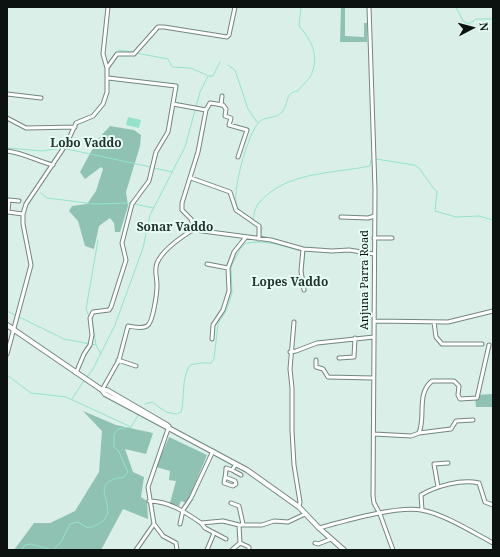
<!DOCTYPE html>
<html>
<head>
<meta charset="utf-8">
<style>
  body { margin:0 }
  #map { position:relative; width:500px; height:557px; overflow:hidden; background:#daefe8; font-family:"Noto Serif",serif }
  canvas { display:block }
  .frame { position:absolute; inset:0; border:8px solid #0b1210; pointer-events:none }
  .north { position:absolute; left:452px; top:8px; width:40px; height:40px; -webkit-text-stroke:3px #e7fcf5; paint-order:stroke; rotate:84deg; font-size:11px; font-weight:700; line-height:16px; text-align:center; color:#0b1210 }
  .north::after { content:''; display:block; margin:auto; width:14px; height:18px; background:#0b1210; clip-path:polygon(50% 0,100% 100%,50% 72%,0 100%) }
</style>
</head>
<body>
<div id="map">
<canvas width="500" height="557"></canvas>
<div class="frame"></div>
<div class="north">N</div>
</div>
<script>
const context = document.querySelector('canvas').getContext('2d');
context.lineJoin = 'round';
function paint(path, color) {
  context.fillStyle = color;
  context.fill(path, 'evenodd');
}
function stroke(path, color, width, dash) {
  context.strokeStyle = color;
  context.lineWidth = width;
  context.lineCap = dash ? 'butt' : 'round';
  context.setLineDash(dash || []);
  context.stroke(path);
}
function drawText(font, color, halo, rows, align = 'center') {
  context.font = font + ' "Noto Serif",serif';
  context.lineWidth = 4;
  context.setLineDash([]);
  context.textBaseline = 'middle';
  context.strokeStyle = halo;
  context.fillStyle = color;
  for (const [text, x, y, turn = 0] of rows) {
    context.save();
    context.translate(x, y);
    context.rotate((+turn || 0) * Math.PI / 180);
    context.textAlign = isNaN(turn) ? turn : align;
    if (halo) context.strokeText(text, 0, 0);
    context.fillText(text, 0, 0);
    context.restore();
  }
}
const green = new Path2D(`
  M341,7H345V36L364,37V23H367V42H340Z
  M110,126L134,130L141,135L140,146L126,192L128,206L120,232H115L114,223L110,218L99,226L94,249L85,246L78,221L69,211L72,206L87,204L96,191L103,169L101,167L85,179L80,172L98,139Z
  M493,394V407H476L475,395Z
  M83,411L116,425L153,433L146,454L125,449L133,472L144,477L141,497L147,501L148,519L123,509L101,550H14L34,523H50L75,511L99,472L102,431Z
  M169,437L207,455L187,503L181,501L179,506L170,503L176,481L169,480L170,471L156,467Z`);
const water = new Path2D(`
  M128,117L141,120L139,128L126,125Z`);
const stream = new Path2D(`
  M456,7L463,21L469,24L476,19H493
  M118,50L133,52
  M136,53L168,59L172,67L190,68L207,75
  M228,65L235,70L248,109L257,122
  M8,148L42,151L62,148L151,167
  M376,159L414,165L419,168L434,189L437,191L435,211L456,217L479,216L493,220
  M154,168L172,172
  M41,193L47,198L95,204L130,203
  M134,204L154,208
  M253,219C254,214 255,208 258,204C285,171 332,174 370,166L371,160
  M260,242L276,244L305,252L303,271L306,291
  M7,311L64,339L96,345
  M89,316L86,309L98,240
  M92,318L96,345L101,354
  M7,375L31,393L66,397L129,426
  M87,377L93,369L115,325L143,248L150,215L185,147L200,92L208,76H213L220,62
  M72,399L85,379
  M145,404L152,402L166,412L176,414L181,412C185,397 181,379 190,365L200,363H211L214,359L218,324L227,309L232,293L231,267L240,249L246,243L260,242L262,227C255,219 243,216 238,208C229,197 249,131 259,122C266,116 275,119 281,113C289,106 284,92 298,91C302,85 310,79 312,73C319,55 311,39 299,26L301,7
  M131,427L139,414
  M22,550L25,545L31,544L53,550L61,542L70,524L78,522L88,528C135,515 77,483 124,477L128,472L119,452L114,447V434L118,429L131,427`);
const minor = new Path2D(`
  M369,7L375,190L373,496L374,503L380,514L393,550
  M107,68L117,54H134L158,27H164L227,37L229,35L235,7
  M7,94L41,98
  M173,104L206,110L198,152L182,203V210L191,219L195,230
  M221,105L222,96
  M206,110L210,103L223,105L226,109L225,116L231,118L229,125L247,130L238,157
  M7,118L26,128L75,127
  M7,151C24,153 37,161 53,165
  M191,178L230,192L236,210L259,226V239
  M9,200L8,212L23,214
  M9,200L19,201
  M341,217L368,218L375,216
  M374,238H392
  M303,249L301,271L304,290
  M207,264L228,268
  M374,321L448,322L493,311
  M294,322L290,369L292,388V431L294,465L300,502L299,507
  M434,322L436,337L442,344H482
  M212,339L213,325L223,310L229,291L228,268L234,252L246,237
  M290,352L296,351L317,343L374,337
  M7,354L31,265L23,224V214L26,204L67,143L76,123L93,116L103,104L107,92V68L103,54L108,7
  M339,358L354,357L355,338
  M118,360L136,366
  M316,360V367L323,369L328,377L373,378
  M76,373L84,354L90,345L92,335L90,318L93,312L109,310L111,307L126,260L122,243L132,204L149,181L156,152L168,132L176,86L108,78
  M102,390L119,360L128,326C134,327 142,329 147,326C153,323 157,293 157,285C157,277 154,271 157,263C162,251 180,238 191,231L195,230L271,240L303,249L332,251L349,250L374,254
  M419,433L451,429L456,421L473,420
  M374,434L411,436L419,433C426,416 416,394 432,381H454L459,386L458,395L460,399L477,398L489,345
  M232,470L241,475
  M225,477L235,481L236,484L233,486L224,483C225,478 226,473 226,468L232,470L236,464
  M438,487L434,464L448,463
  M149,501C169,501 185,512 201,523L223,521L239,525H262L274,521L288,522L305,514
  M231,503L239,506L243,524
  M422,510L421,495C436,486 461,479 479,483L485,502L493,505
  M201,523L205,528L226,539
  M154,524L163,536L176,543L177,550
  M180,524L183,510L191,498L213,451
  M239,525L240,543L249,547V550
  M319,528C345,521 396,506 421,510C442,513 474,533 493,543
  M315,543L318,544L331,539
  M136,550L154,524L148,487L169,426
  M207,550L214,533
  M232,550L240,543`);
const major = new Path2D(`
  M7,325L102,390L105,394L247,470L299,507L319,528L344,550
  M102,390H107L167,425`);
const streetNames = [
  ["Anjuna Parra Road",365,280,-90]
];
const neighbourhoodNames = [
  ["Lobo Vaddo",86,144],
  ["Sonar Vaddo",175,228],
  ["Lopes Vaddo",290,283]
];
paint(green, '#90c2b3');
paint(water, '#93e3cc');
stroke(stream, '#93e3cc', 1);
stroke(minor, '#738680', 5);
stroke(major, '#738680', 6);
stroke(minor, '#fff', 3);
stroke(major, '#fff', 4);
drawText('11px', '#0b1210', '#e7fcf5', streetNames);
drawText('bold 12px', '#243530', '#e7fcf5', neighbourhoodNames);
</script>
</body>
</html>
